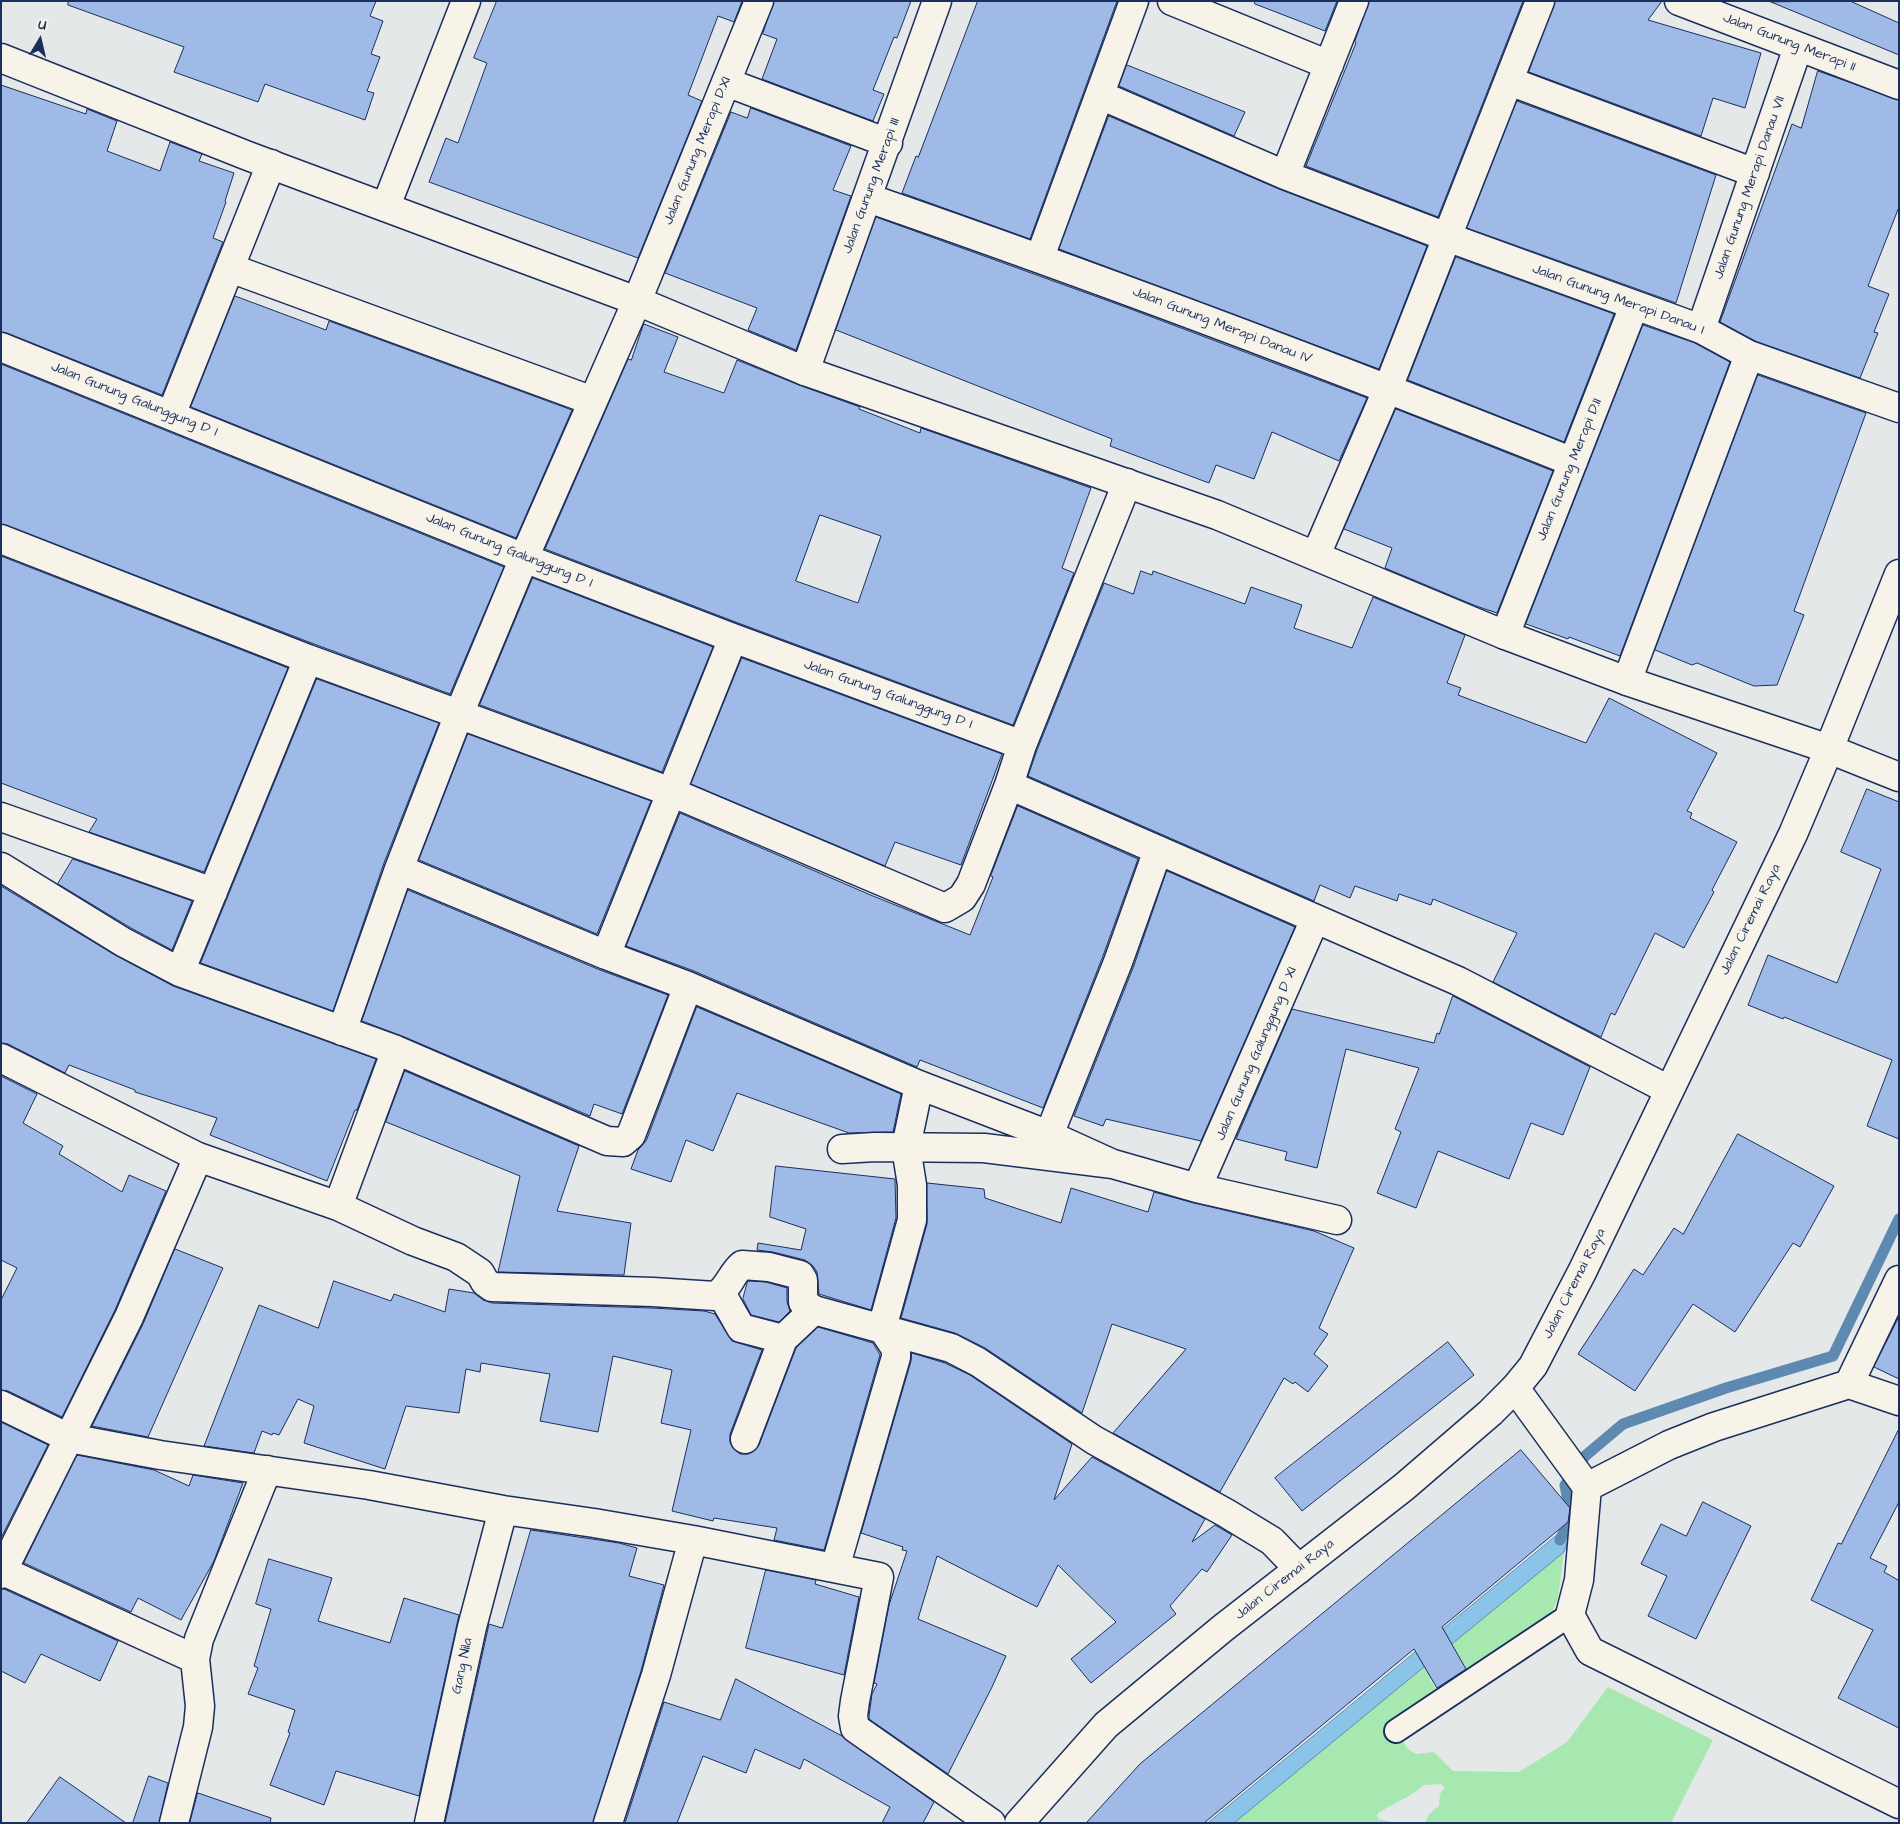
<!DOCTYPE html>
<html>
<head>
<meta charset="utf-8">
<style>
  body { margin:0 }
  #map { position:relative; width:1900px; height:1824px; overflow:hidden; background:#e5e8e8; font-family:"Architects Daughter",sans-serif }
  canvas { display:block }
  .frame { position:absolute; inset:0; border:2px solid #1b2f5e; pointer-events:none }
  .north { position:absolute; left:15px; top:15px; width:50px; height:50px; -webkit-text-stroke:4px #f7f3e8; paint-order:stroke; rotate:9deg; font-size:14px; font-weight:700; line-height:20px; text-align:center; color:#1b2f5e }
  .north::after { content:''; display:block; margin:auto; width:18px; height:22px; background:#1b2f5e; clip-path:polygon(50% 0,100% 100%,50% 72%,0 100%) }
</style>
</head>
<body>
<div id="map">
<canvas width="1900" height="1824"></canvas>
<div class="frame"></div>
<div class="north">U</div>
</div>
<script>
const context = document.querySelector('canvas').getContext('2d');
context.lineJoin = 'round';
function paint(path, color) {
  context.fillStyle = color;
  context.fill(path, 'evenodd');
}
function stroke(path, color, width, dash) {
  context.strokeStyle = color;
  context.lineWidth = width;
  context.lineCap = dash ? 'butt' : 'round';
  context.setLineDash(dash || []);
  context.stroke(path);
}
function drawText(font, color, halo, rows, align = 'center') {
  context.font = font + ' "Architects Daughter",sans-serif';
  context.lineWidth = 4;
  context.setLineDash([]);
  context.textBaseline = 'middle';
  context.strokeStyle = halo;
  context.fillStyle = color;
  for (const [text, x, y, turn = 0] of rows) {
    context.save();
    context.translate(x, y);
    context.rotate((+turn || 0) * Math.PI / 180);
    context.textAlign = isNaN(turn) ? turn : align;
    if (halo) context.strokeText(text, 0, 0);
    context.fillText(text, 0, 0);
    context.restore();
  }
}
const green = new Path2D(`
  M1564,1552L1558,1598L1550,1617L1470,1674L1461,1660L1430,1679L1439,1694L1394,1729L1408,1749L1416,1754L1434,1752L1453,1771L1519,1772L1567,1742L1608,1687L1713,1740L1671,1823H1425L1429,1814L1439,1806L1440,1794L1445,1787L1441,1784L1424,1785C1410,1798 1392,1803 1377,1814L1378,1819L1396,1823H1234Z`);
const water = new Path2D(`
  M1574,1521L1564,1552L1234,1823H1208Z`);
const stream = new Path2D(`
  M1560,1540L1574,1510L1567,1496L1565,1485L1585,1456L1623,1424L1726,1388L1833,1356L1899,1219`);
const building = new Path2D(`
  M69,1H376L370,16L383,21L371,54L380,57L367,91L374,93L365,120L265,84L258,102L174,72L184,47L68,5Z
  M497,1H742L734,22L718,16L688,95L702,101L638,258L429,182L446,138L458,143L487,63L474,58Z
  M774,1H911L897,38L894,37L873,90L884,94L873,121L762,79L777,39L763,34Z
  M978,1H1117L1030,239L902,193L916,156L918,157Z
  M1255,1H1337L1325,31L1255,4Z
  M1369,1H1523L1438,217L1306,166L1356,43L1355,42Z
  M1555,1H1662L1648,20L1761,53L1745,108L1713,98L1701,136L1529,72Z
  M1850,1L1899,23V55L1771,2Z
  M1127,65L1245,112L1234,136L1119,86Z
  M1818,71L1899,100V207L1868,286L1889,294L1874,332L1878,333L1860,378L1755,341L1720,322L1792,124L1801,128Z
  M1,85L86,114L87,109L117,121L107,151L160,171L170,142L202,154L199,161L234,173L225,201L226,202L213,238L223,242L162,395L7,333L1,332Z
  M1517,101L1716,175L1676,303L1467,228Z
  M751,108L851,146L833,190L851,196L796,350L748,330L757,308L665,273L731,112L747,118Z
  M1109,116L1279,189L1427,246L1379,369L1059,249Z
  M876,217L1128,308L1367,398L1339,461L1272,432L1254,479L1216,465L1209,483L1110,446L1112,439L836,330Z
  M1456,257L1614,314L1564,442L1408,380Z
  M235,296L326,330L329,321L572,410L516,538L191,407Z
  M644,324L678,337L664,372L724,393L737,360L799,385L860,407L859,409L920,433L921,428L1091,488L1062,568L1074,573L1013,725L738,623L545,549L628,359L631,360ZM820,515L881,536L858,603L796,581Z
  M1643,325L1695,343L1730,362L1620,656L1569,637L1568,639L1526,624Z
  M1,364L504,567L450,694L314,644L1,524Z
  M1758,375L1866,413L1794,611L1804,615L1777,685L1754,686L1697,663L1692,665L1655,650Z
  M1396,409L1553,471L1497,613L1476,606L1385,568L1392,548L1344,529Z
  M1,556L288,668L204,872L89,832L97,819L1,783Z
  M1141,571L1152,575L1153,571L1245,604L1251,587L1302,605L1294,628L1352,648L1373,597L1465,635L1447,683L1461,688L1458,695L1586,743L1609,698L1717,753L1687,811L1692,813L1690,818L1737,842L1712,890L1714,892L1684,948L1655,933L1615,1015L1611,1013L1601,1037L1493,982L1517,933L1433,899L1431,905L1399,894L1397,901L1355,886L1350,898L1320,885L1314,901L1028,776L1037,750L1104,583L1133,594Z
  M533,578L713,647L662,772L480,705Z
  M742,658L1002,754L961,865L895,842L885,866L691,784Z
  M317,679L439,723L384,863L333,1011L201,963Z
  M468,734L651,801L597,934L419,860Z
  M1867,789L1899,802V1139L1867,1126L1892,1060L1784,1017L1783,1019L1748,1005L1768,955L1837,983L1881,869L1841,852Z
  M1018,806L1138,859L1103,956L1043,1108L920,1060L917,1067L694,971L626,946L680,813L873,896L970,935L993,877L991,876Z
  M73,859L192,901L172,950L131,928L58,884Z
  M1167,871L1295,927L1201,1141L1106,1119L1103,1126L1074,1116L1133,968Z
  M1,886L115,955L173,986L376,1059L357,1110H355L327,1181L210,1135L217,1118L135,1092V1090L69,1065L65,1073L8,1044L1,1043Z
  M408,890L600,970L668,995L622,1114L594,1104L590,1116L402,1036L362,1021Z
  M1453,996L1590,1067L1563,1135L1531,1123L1509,1179L1438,1151L1416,1208L1377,1193L1401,1132L1395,1129L1419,1068L1346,1049L1317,1168L1285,1160L1287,1152L1236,1139L1292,1009L1434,1043L1437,1033L1439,1034Z
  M697,1007L901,1094L893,1132L849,1133L737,1093L713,1151L686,1140L671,1182L631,1169L638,1150L646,1141Z
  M405,1071L579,1146L557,1211L631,1223L624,1275L498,1272L520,1176L386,1122Z
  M1,1076L37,1094L23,1123L63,1146L59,1154L122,1192L129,1175L166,1191L115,1310L62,1417L8,1391L1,1390V1300L17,1268L1,1260Z
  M1738,1134L1834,1186L1800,1247L1793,1243L1735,1332L1693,1304L1635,1391L1578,1354L1634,1269L1643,1275L1674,1228L1683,1234Z
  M776,1166L895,1179L896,1218L871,1310L819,1294L817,1272L813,1266L805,1260L773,1252L757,1250L758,1243L801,1250L806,1229L770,1217Z
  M927,1183L984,1189L985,1198L1061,1223L1071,1188L1148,1212L1154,1192L1194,1203L1314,1231L1354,1248L1319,1328L1328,1334L1314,1354L1328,1366L1308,1392L1295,1382L1293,1384L1284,1378L1220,1492L1113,1433L1186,1349L1112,1324L1082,1413L985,1348L955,1333L901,1318L927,1224Z
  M175,1249L223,1268L148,1437L92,1426L143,1324Z
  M334,1281L391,1301L394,1294L445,1312L449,1289L474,1293L483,1300L492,1303L652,1308L704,1311L715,1314L732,1341L762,1350L730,1434V1442L733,1448L740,1454H748L754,1451L759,1445L796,1348L818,1327L873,1343L880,1355L824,1550L774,1540L777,1528L714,1518L713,1521L672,1511L691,1430L661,1423L672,1370L613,1356L598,1432L540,1421L550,1374L481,1363L480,1372L466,1369L459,1413L406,1406L385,1469L304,1443L314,1406L298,1399L279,1435L273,1433L272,1435L262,1431L254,1453L204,1446L259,1305L318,1328Z
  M748,1281L766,1282L787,1288V1302L790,1311L779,1322L751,1315L743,1299Z
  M1899,1317V1379L1874,1367Z
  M1448,1342L1474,1375L1302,1511L1275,1478Z
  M912,1353L945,1363L970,1375L1072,1444L1054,1500L1092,1457L1205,1519L1192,1542L1215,1525L1232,1535L1207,1572L1202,1569L1170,1606L1176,1614L1091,1683L1071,1659L1116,1622L1058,1565L1037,1607L937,1556L918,1619L1006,1656L992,1687L948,1774L869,1719V1716L872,1694L877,1684L874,1683L889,1605L907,1551L902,1550L903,1547L861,1533L911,1361Z
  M1,1422L48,1445L1,1538Z
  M1899,1429V1502L1870,1558L1887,1566L1884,1572L1898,1580L1899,1578V1728L1838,1698L1873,1630L1811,1600L1838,1543L1841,1544Z
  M1521,1450L1570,1508L1568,1522L1442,1627L1466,1669L1437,1688L1414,1649L1204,1823H1086L1140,1764Z
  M77,1455L154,1470L189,1486L193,1475L243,1483L214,1561L181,1620L138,1598L131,1612L24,1563Z
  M1703,1502L1751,1526L1696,1639L1648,1616L1667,1576L1641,1564L1661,1524L1686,1536Z
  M531,1530L619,1543L637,1548L629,1576L664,1585L641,1671L593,1823H445L489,1624L502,1628Z
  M269,1559L332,1578L318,1621L390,1643L404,1598L459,1615L419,1796L336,1771L324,1805L270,1785L290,1733L288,1732L295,1710L248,1694L258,1668L254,1666L271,1609L256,1604Z
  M766,1570L816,1580L815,1584L859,1597L844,1675L746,1648Z
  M4,1589L118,1641L100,1681L41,1654L25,1683L1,1671V1590Z
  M736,1679L842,1736L934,1802L923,1823H882L890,1807L804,1759L800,1769L755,1749L746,1773L703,1756L677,1823H625L664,1702L720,1720Z
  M149,1776L168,1783L159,1823H133Z
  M60,1777L126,1823H27Z
  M198,1793L271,1818L270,1823H190Z`);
const lane = new Path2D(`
  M1396,1731L1570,1615`);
const street = new Path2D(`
  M1172,1L1329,65
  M1540,1L1447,237L1701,329L1749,355L1899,408
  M1679,1L1899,85
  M1509,81L1755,173
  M726,82L888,143
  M1100,95L1285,175
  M868,198C1105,280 1340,369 1573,462
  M386,206L466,1
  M1040,257L1134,1
  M230,268L593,401
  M1701,329L1798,47
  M1,347L524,558L733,638L1022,745
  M805,371L937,1
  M171,415L271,164
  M1,539L308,659
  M1316,555L1388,388L1447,237L1285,175L1354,1
  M1505,635L1634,306
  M1627,681L1749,355
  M1829,749L1899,777
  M1009,785L1458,981L1669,1090
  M1,817L213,892
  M1,867L123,942L180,972L396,1050L607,1141L623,1142L631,1135L688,986
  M399,869L606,955L688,986L919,1085L1049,1135L1113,1164
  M606,955L733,638
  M180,972L308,659L671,792L945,908L962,898L971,884L1009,785L1022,745L1127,483
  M342,1031L399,869L459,714L524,558L637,301L759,1
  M1,1058L198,1157L338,1206L413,1241L456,1257L480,1273L485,1282L492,1287L653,1292L715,1296C728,1290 731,1274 742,1265L769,1267L800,1275L803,1280V1302L814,1310L951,1348L978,1362L1094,1440L1226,1513L1272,1541L1299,1569
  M1049,1135L1118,962L1158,850
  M842,1149L875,1147L984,1148L1113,1164L1197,1188L1337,1220
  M1197,1188L1315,919
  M338,1206L396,1050
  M721,1293L741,1328L783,1339L814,1310
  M1849,1384L1899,1280
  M1515,1388L1587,1487L1579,1580L1570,1615L1590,1651L1899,1804
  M1,1405L69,1438L160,1455L369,1485L503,1510L594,1523L693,1540L879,1577L855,1701L853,1716L855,1728L991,1823
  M745,1439L783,1339
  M1587,1487L1669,1445L1714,1427L1849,1384L1899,1401
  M835,1568L896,1357V1349L882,1328L912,1220V1185L906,1147L919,1085
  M3,1571L195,1659
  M1,1574L129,1317L198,1157
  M174,1823L198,1727L200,1706L195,1659L199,1639L267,1470
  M429,1823L472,1627L503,1510
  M608,1823L656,1675L693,1540`);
const secondary = new Path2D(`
  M1,58L248,156L637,301L805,371L1217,515L1505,635L1627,681L1829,749
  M1019,1823L1106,1725L1223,1628L1404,1487L1490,1413L1515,1388L1533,1366L1582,1272L1793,834L1829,749L1899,574`);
const streetNames = [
  ["Jalan Gunung Merapi II",1789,43,21],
  ["Jalan Gunung Merapi D.XI",698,151,-68],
  ["Jalan Gunung Merapi III",872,186,-70],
  ["Jalan Gunung Merapi Danau VII",1750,188,-71],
  ["Jalan Gunung Merapi Danau I",1618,300,20],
  ["Jalan Gunung Merapi Danau IV",1222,326,21],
  ["Jalan Gunung Galunggung D I",134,400,22],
  ["Jalan Gunung Merapi D.II",1570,470,-68],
  ["Jalan Gunung Galunggung D I",509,551,22],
  ["Jalan Gunung Galunggung D I",888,695,20],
  ["Jalan Ciremai Raya",1751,920,-64],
  ["Jalan Gunung Galunggung D XI",1257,1054,-67],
  ["Jalan Ciremai Raya",1575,1284,-63],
  ["Jalan Ciremai Raya",1285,1580,-38],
  ["Gang Nila",463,1666,-78]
];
paint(green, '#a7e8b1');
paint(water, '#8ac5e9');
stroke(water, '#5e89b1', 1);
stroke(stream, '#5e89b1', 11);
paint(building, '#9fbae6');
stroke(building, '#1b2f5e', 1);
stroke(lane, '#1b2f5e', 26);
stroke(street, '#1b2f5e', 31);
stroke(secondary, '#1b2f5e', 31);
stroke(lane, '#f7f3e8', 22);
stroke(street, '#f7f3e8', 28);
stroke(secondary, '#f7f3e8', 28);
drawText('14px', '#1b2f5e', '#f7f3e8', streetNames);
</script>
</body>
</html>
